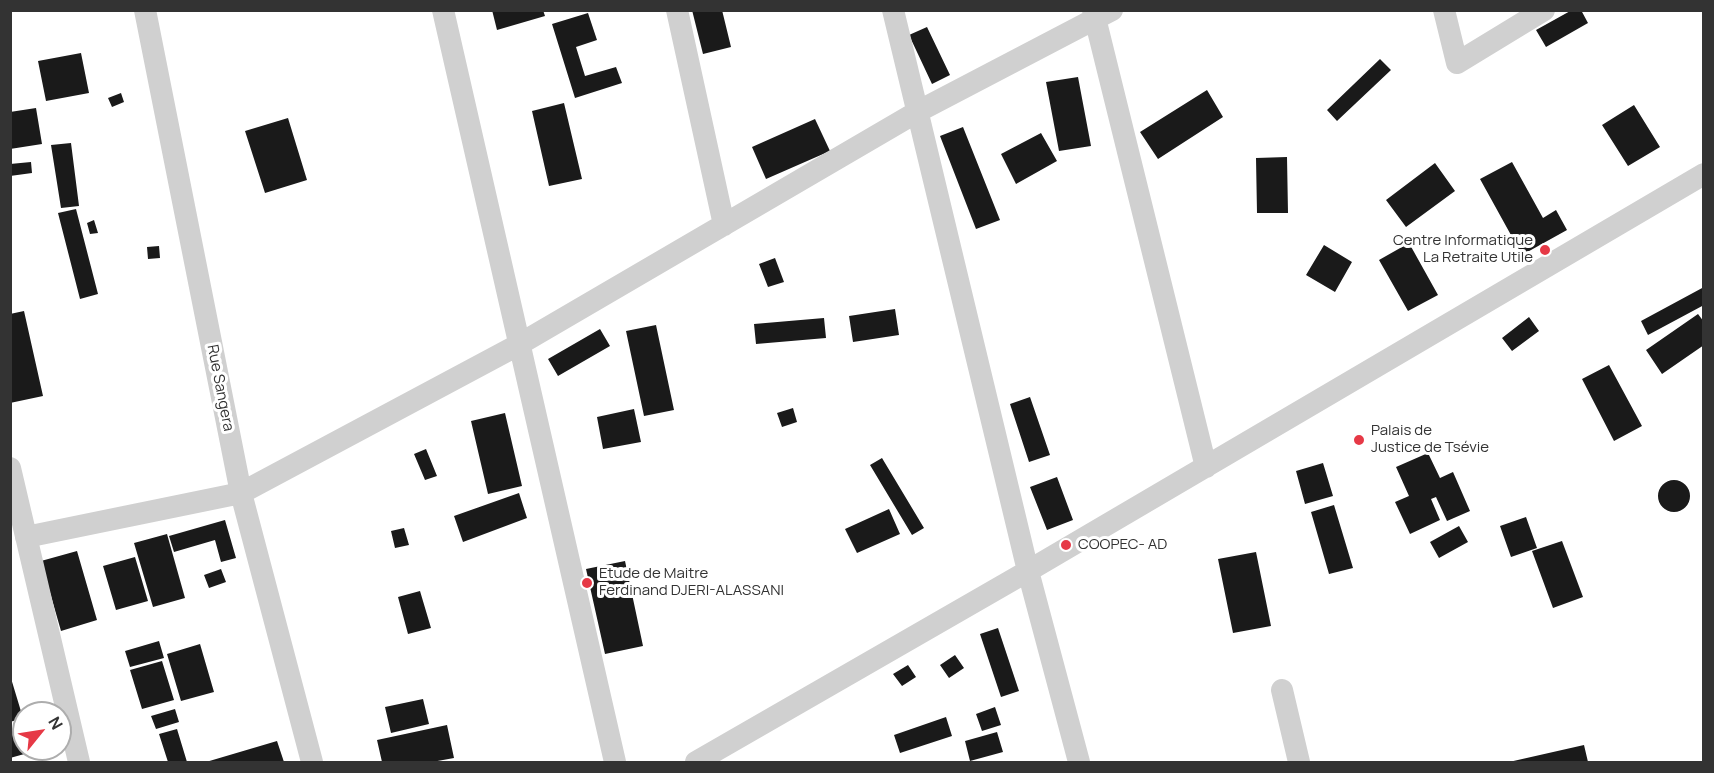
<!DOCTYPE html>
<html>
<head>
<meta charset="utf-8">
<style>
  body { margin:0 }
  #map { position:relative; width:1714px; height:773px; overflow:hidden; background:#fff; font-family:Manrope,sans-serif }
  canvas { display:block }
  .frame { position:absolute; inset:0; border:12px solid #333; pointer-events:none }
  .north { position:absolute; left:12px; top:701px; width:60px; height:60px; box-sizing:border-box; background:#fff; border:2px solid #adadad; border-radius:50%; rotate:60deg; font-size:16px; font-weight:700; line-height:24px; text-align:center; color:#333 }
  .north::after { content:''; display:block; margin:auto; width:21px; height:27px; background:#e63946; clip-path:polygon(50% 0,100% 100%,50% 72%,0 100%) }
</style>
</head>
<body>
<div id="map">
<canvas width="1714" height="773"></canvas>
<div class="frame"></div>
<div class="north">N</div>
</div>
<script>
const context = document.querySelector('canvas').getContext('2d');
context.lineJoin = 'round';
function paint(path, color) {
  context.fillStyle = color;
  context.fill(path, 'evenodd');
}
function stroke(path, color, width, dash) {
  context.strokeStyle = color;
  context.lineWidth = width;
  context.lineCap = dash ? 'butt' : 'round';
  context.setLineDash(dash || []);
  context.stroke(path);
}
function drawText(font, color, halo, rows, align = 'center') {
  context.font = font + ' Manrope,sans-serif';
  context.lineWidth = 6;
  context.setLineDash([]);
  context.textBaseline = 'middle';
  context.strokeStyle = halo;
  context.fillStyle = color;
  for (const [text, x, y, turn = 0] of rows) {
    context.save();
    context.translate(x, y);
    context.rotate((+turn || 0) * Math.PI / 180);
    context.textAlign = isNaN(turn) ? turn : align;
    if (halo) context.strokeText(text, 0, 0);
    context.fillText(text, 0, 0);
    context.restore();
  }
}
const building = new Path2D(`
  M492,10H543L545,16L497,30Z
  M692,10H722L731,47L703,54Z
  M1572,10H1581L1588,23L1546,47L1536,30Z
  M588,13L597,40L576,47L585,76L616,67L622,83L575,98L552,24Z
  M927,27L950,75L932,84L909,35Z
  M81,53L89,93L46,101L38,61Z
  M1380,59L1391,70L1337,121L1327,110Z
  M1078,77L1091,146L1059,151L1046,82Z
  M1207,90L1223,117L1158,159L1140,132Z
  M121,93L124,102L112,107L108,98Z
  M564,103L582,179L549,186L532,111Z
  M1634,105L1660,147L1628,166L1602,125Z
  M36,108L42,144L10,149V112Z
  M288,118L307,180L265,193L245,131Z
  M815,119L830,151L766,179L752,147Z
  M963,127L1000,220L976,229L940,136Z
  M1041,133L1057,161L1016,184L1001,154Z
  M71,143L79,206L61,208L51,145Z
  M1287,157L1288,213H1257L1256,158Z
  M31,162L32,173L10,176V164Z
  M1512,162L1543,218L1556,210L1567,230L1522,255L1480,179Z
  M1435,163L1455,191L1406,227L1386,200Z
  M76,209L98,294L80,299L58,213Z
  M94,220L98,233L90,234L87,223Z
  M1409,243L1438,295L1408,311L1379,260Z
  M1324,245L1352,262L1335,292L1306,275Z
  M159,246L160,258L148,259L147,247Z
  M775,258L784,282L768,287L759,264Z
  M1704,287V305L1648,335L1641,321Z
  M895,309L899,335L853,342L849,316Z
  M24,311L43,396L10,403V314Z
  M1698,314L1704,322V345L1662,374L1646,350Z
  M1529,317L1539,331L1512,351L1502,338Z
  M824,318L826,338L756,344L754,324Z
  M656,325L674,410L644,416L626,331Z
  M600,329L610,346L558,376L548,359Z
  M1609,365L1642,426L1614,441L1582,379Z
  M1030,397L1050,455L1029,462L1010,404Z
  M793,408L797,422L782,427L777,413Z
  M634,409L641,442L603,449L597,417Z
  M505,413L522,486L488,494L471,421Z
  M426,449L437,476L425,480L414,454Z
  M1428,453L1440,478L1453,472L1470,511L1447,521L1436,497L1431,499L1440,520L1410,534L1395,502L1409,496L1396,467Z
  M882,458L924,528L912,535L870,465Z
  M1323,463L1333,496L1305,504L1296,471Z
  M1057,477L1073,520L1047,530L1030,487Z
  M1658 496a16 16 0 1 1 32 0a16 16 0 1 1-32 0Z
  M519,493L527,518L463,542L454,516Z
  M1334,505L1353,568L1329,574L1311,512Z
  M889,509L900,534L857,553L845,529Z
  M1526,517L1537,548L1511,557L1500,526Z
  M225,520L236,558L221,562L215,540L174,552L169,536Z
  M1459,526L1468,542L1439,558L1430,542Z
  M404,528L409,545L395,548L391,531Z
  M167,534L185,598L153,607L134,543Z
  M1562,541L1583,597L1553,608L1532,551Z
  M77,551L97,620L61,631L41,561Z
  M1256,552L1271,626L1233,633L1218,559Z
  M135,557L148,601L116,610L103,566Z
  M625,561L643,646L605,654L586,569Z
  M221,569L226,582L209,588L204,575Z
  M420,591L431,628L408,634L398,597Z
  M998,628L1019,691L1001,697L980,634Z
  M159,641L164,658L130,667L125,651Z
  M200,644L214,692L181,701L167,654Z
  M955,655L964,668L949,678L940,665Z
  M162,661L174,700L142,709L130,670Z
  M908,665L916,677L902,686L893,674Z
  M10,675L23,718L10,722Z
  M423,699L429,724L391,733L385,707Z
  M995,707L1001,725L982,731L976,714Z
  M175,709L179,722L156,729L151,716Z
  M946,717L952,736L900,753L894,735Z
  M447,725L454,758L432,762H382L377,740Z
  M21,728L24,749H27L28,753L10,758V731Z
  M177,729L187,762H168L159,734Z
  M997,732L1003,752L970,761L965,741Z
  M277,741L284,762H206Z
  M1584,745L1588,762H1509Z`);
const street = new Path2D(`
  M145,10L241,493L312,762
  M443,10L615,762
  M677,10L724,225
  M893,10L1028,571L1079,762
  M1093,10L1206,467
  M1444,10L1457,63L1544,10
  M10,468L79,762
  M26,537L241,493L518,345L917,112L1112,10
  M1282,690L1299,762
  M696,762L1028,571L1704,174`);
const markers = [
  [1545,250,6,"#e63946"],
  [1359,440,6,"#e63946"],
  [1066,545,6,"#e63946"],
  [587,583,6,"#e63946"]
];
const poiNames = [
  ["Centre Informatique",1533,241,"right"],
  ["La Retraite Utile",1533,258,"right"],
  ["Palais de",1371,431],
  ["Justice de Tsévie",1371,448],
  ["COOPEC- AD",1078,545],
  ["Etude de Maitre",599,574],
  ["Ferdinand DJERI-ALASSANI",599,591]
];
const streetNames = [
  ["Rue Sangera",220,388,79]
];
paint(building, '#1a1a1a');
stroke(street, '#d0d0d0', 22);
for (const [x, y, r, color] of markers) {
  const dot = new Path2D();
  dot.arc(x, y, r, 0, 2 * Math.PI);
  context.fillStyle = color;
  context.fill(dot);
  stroke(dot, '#fff', 2);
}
drawText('15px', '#333', '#fff', poiNames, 'left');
drawText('15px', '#333', '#fff', streetNames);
</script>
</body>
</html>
